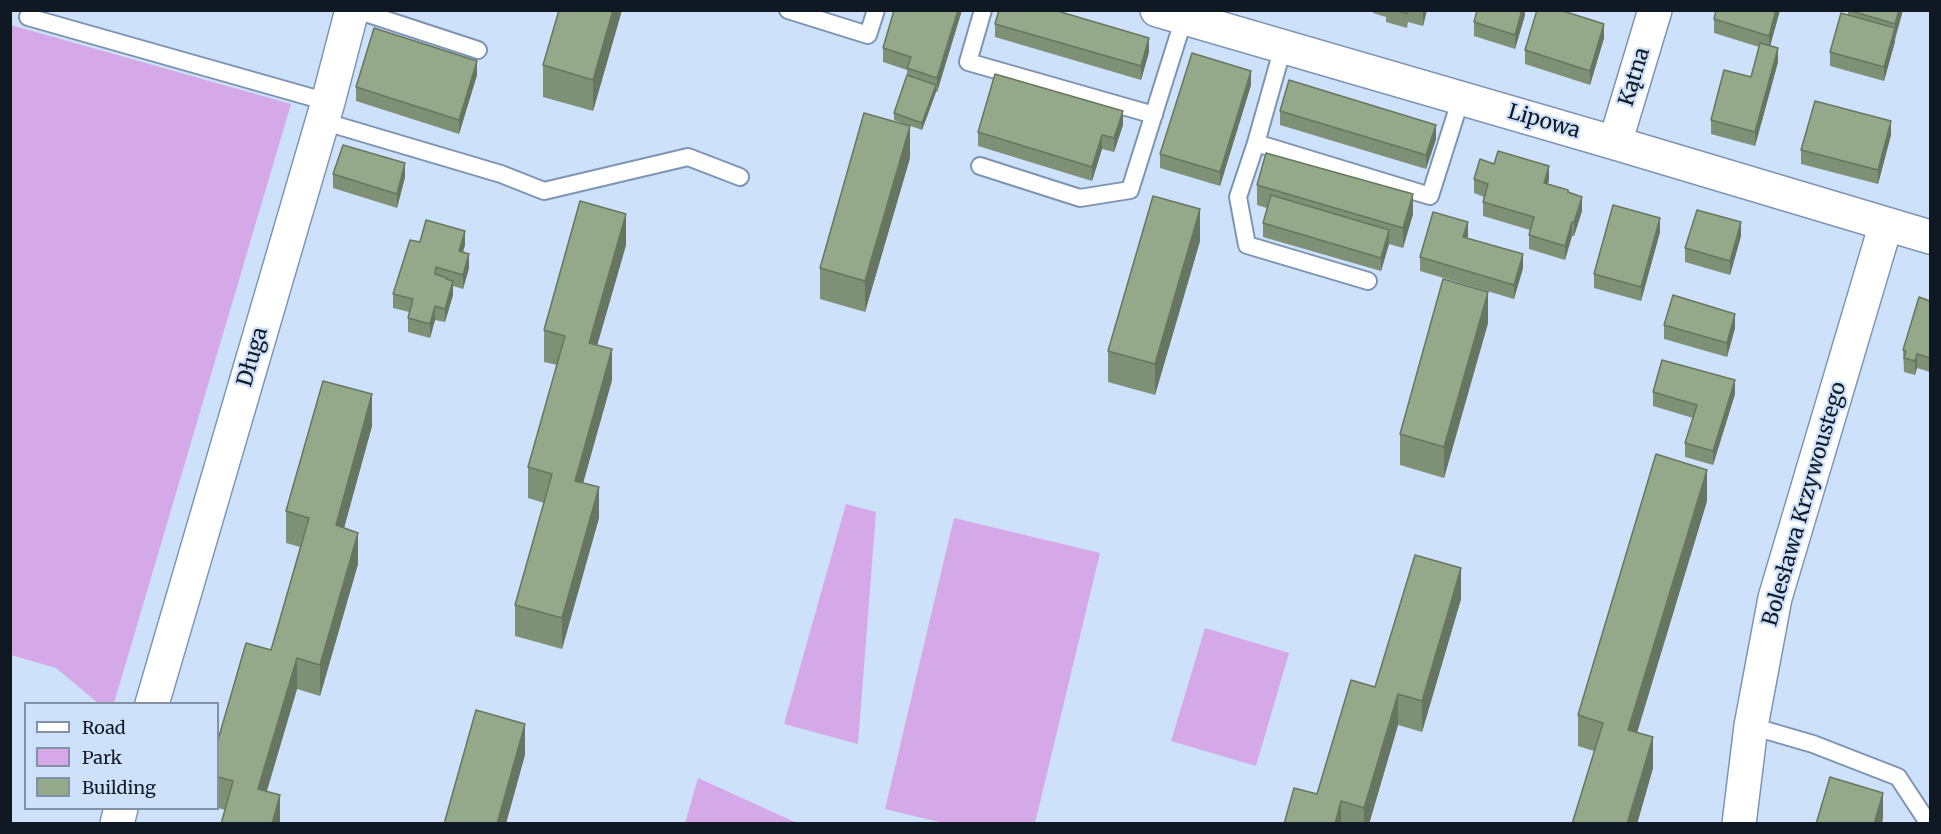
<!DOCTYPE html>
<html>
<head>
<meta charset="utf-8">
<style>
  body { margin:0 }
  #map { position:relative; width:1941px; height:834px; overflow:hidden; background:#cee1fb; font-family:Merriweather,serif }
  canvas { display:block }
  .frame { position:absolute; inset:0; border:12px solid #0f1823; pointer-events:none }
  .legend { position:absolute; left:24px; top:702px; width:195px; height:108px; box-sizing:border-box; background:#cee1fb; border:2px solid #8291a5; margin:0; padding:8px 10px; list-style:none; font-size:18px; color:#0f1823 }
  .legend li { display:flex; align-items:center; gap:12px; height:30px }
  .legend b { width:30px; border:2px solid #8291a5 }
</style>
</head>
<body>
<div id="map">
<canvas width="1941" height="834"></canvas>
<div class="frame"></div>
<ul class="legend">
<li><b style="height:8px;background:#fff"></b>Road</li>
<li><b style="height:16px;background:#d5a9e8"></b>Park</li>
<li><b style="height:16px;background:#93a989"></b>Building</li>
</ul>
</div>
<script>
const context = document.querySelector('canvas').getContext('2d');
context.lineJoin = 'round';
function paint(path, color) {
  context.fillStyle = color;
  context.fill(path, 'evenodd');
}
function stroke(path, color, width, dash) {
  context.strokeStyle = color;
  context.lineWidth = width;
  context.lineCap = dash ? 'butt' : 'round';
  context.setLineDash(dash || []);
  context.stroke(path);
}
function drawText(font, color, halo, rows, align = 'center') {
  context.font = font + ' Merriweather,serif';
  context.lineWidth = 4.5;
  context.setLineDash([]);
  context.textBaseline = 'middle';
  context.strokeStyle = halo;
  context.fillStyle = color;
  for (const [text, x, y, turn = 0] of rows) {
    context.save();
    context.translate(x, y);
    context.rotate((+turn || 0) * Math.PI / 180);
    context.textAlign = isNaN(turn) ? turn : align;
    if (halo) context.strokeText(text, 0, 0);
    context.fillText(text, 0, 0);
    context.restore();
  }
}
const green = new Path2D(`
  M11,25L291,104L114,703H98L56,668L11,655Z
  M846,504L876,512L858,744L784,724Z
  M954,518L1100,553L1035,823H943L885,809Z
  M1205,628L1289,653L1256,766L1171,741Z
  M698,778L797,823H685Z`);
const service = new Path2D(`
  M356,10L478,50
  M788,10L868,35L876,10
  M983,10L968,62L1154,115
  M28,17L328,102
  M1283,47L1256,143L1430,196L1461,98
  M322,121L501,174L544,191L688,157L740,177
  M1256,143L1238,197L1247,245L1368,281
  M980,166L1080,198L1130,190L1184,18
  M1751,726L1813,744L1898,777L1929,824`);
const minor = new Path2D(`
  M1157,10L1615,143L1930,237
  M1615,143L1655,10
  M1739,824L1751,726L1775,598L1886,224`);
const tertiary = new Path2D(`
  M152,704L328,102L352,10
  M117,824L121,808`);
const wall = new Path2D(`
  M559,10H622L593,111L543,97V65Z
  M962,10L937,92H936L922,130L894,120V113L907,75V70L883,62V48Z
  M1373,10H1427L1423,26L1408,22L1407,28L1386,22V17L1373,13Z
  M1525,10V15L1515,49L1474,36V22Z
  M1716,10H1780L1770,46L1778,62L1755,146L1711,134V120L1751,77L1759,47L1714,33V19Z
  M1848,10H1903L1884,81L1830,66V52L1848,15Z
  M995,24L1149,52L1141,80L995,37Z
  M1604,38L1590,85L1525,64V50Z
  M477,75L459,134L356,101V87Z
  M1251,85L1220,186L1160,168V154Z
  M1280,111L1436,139L1426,169L1280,125Z
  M1123,125L1114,152L1102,149L1092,181L978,146V132Z
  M1891,135L1878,184L1801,164V150Z
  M910,158L865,312L820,299V268Z
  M333,174L405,177L397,208L333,188Z
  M1474,179L1549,180L1548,184L1568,193L1582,211L1574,236H1572L1565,260L1529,249V235L1530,230L1483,216V202L1484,197L1474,193Z
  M1257,185L1413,214L1403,248L1389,244L1381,271L1263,237V223L1267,208L1257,205Z
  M1660,232L1641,301L1594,288V274Z
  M1468,236L1467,238L1523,268L1514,299L1420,271V257Z
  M1741,236L1730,275L1685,262V248Z
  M1200,241L1155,395L1108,382V351Z
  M420,242L465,245L463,252L469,268L463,289L453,286V295L445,322L435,320L430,338L408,332V318L409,312L393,308V294Z
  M626,245L597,345L612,380L583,483L599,518L562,649L515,636V605L544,503L528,498V467L557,365L544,362V330Z
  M1930,301V372L1917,368L1915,375L1904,372L1903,350Z
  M1488,323L1444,478L1400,465V434Z
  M1664,325L1735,328L1727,357L1664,339Z
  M1653,392L1735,394L1713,465L1685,457V443L1693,418L1653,406Z
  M372,426L344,528L358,564L320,696L297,689L267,791L280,824L218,808V740L271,650L300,547L286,543V511Z
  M1707,501L1637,733L1653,768L1637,824H1572L1594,751L1578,746V715Z
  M1461,599L1422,732L1398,725L1369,824H1284L1317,794Z`);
const shadedWall = new Path2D(`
  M613,10H622L593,111V80Z
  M958,10H962L937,92V78Z
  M1423,10H1427L1423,26Z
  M1522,10H1525V15L1515,49V35Z
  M1776,10H1780L1769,50V36Z
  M1899,10H1903L1895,38V24Z
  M1604,24V38L1590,85V71Z
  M1895,28V42L1884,81V67Z
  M1149,38V52L1141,80V66Z
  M1778,48V62L1755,146V132Z
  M477,61V75L459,134V120Z
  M1251,71V85L1220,186V172Z
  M936,85V92L922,130V123Z
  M1123,111V125L1114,152V138Z
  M1891,121V135L1878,184V170Z
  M1436,125V139L1426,169V155Z
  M910,126V158L865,312V281Z
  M1102,135V149L1092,181V167Z
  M405,163V177L397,208V194Z
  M1549,166V180L1544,197V183Z
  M1413,194V214L1403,248V228Z
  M1582,197V211L1574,236V222Z
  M1200,209V241L1155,395V364Z
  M626,214V245L589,374V343Z
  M1660,218V232L1641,301V287Z
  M1468,222V236L1463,251V237Z
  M1572,222V236L1565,260V246Z
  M1741,222V236L1730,275V261Z
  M1389,230V244L1381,271V258Z
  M465,231V245L459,265V251Z
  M469,254V268L463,289V275Z
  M1523,254V268L1514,299V285Z
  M453,281V295L445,322V309Z
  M1488,292V323L1444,478V447Z
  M435,306V320L430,338V324Z
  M1735,314V328L1727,357V343Z
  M612,349V380L575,512V481Z
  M1917,354V368L1915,375V361Z
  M1735,380V394L1713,465V451Z
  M372,394V426L336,557V525Z
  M1707,470V501L1628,762V730Z
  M599,487V518L562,649V618Z
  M358,533V564L320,696V665Z
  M1461,568V599L1422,732V701Z
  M297,658V689L258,820V789Z
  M1398,694V725L1369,824H1364V808Z
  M525,724V755L506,824H497Z
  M1653,737V768L1637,824H1627Z
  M1883,793V818L1882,824H1874Z
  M280,795V824H272Z
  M1341,801V824H1335Z`);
const building = new Path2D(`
  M559,10H613L593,80L543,65Z
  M894,10H958L937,78L907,68L911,57L883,48Z
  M999,10H1054L1149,38L1141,66L995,24Z
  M1396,10H1407V14Z
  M1477,10H1522L1515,35L1474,22Z
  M1537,10H1560L1604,24L1590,71L1525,50Z
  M1716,10H1776L1769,36L1714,19Z
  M1848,10H1899L1895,24Z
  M1841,13L1895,28L1884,67L1830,52Z
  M374,28L477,61L459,120L356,87Z
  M1760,43L1778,48L1755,132L1711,120L1724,70L1751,77Z
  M1192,53L1251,71L1220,172L1160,154Z
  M995,74L1123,111L1114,138L1102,135L1092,167L978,132Z
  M907,75L936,85L922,123L894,113Z
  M1289,80L1436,125L1426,155L1280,111Z
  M1815,101L1891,121L1878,170L1801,150Z
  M864,113L910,126L865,281L820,268Z
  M343,145L405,163L397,194L333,174Z
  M1498,151L1549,166L1544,183L1568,190V192L1582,197L1574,222H1572L1565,246L1529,235L1534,217L1483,202L1488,184L1474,179L1480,159L1494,164Z
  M1266,153L1413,194L1403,228L1257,185Z
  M1271,195L1389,230L1381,258L1263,223Z
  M1153,196L1200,209L1155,364L1108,351Z
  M580,201L626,214L589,343L612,349L575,481L599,487L562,618L515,605L552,474L528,467L565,336L544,330Z
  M1613,205L1660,218L1641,287L1594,274Z
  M1697,210L1741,222L1730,261L1685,248Z
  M1433,212L1468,222L1463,237L1523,254L1514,285L1420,257Z
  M426,220L465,231L459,251L469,254L463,275L436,267L435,274L447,278L446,279L453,281L445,309L435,306L430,324L408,318L413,299L393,294L410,240L420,242Z
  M1443,279L1488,292L1444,447L1400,434Z
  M1673,295L1735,314L1727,343L1664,325Z
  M1919,297L1930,301V358L1917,354L1915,361L1904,358L1906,351L1903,350Z
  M1662,360L1735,380L1713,451L1685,443L1697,405L1653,392Z
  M323,381L372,394L336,525L358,533L320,665L297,658L258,789L280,795L272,824H221L233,781L218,777V740L246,643L271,650L309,518L286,511Z
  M1656,454L1707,470L1628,730L1653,737L1627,824H1572L1603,723L1578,715Z
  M1415,555L1461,568L1422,701L1398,694L1364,808L1341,801L1335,824H1284L1294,788L1317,794L1351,680L1375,687Z
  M476,710L525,724L497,824H444Z
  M1830,777L1883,793L1874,824H1816Z`);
const streetNames = [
  ["Kątna",1635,77,-73],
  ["Lipowa",1544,122,16],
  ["Długa",253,357,-74],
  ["Bolesława Krzywoustego",1805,504,-74]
];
paint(green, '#d5a9e8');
stroke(service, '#7d94b2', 20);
stroke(minor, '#7d94b2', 36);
stroke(tertiary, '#7d94b2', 36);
stroke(service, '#fff', 16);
stroke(minor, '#fff', 33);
stroke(tertiary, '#fff', 33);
paint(wall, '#7e9176');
paint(shadedWall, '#677660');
paint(building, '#93a989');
stroke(building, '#677660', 1.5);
drawText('21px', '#0f1823', '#cee1fb', streetNames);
</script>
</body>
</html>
